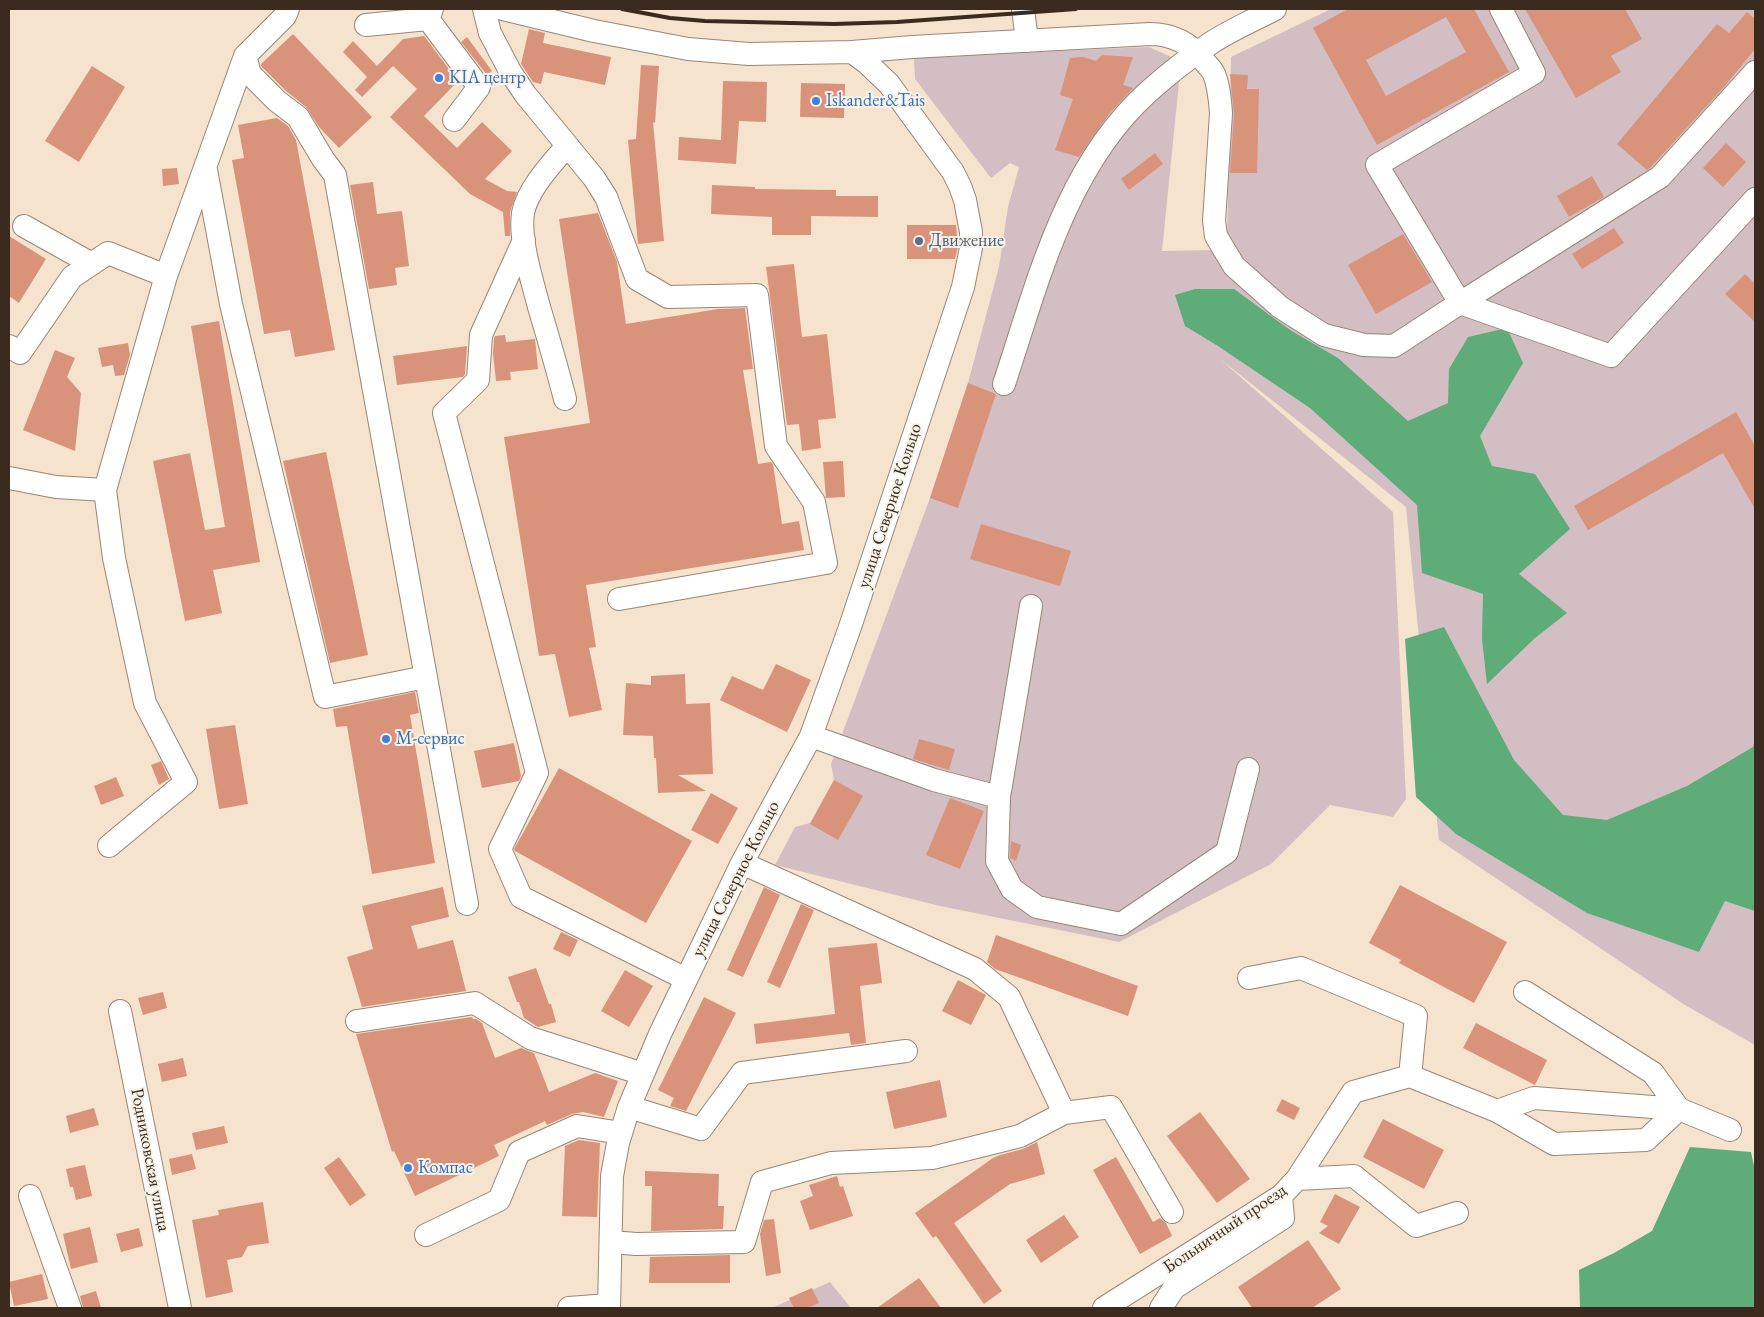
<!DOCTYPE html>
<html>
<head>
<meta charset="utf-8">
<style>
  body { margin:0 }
  #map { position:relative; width:1764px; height:1317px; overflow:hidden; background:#f5e3cd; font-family:"EB Garamond",serif }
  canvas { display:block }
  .frame { position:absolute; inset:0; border:10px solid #3b2a1e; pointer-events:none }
</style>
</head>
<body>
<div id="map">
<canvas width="1764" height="1317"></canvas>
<div class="frame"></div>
</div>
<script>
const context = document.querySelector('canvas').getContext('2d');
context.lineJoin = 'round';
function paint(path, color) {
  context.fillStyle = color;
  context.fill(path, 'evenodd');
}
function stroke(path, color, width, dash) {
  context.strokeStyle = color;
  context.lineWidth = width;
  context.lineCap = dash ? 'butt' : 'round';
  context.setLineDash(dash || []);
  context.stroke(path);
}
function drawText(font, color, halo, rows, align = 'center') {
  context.font = font + ' "EB Garamond",serif';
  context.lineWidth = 4;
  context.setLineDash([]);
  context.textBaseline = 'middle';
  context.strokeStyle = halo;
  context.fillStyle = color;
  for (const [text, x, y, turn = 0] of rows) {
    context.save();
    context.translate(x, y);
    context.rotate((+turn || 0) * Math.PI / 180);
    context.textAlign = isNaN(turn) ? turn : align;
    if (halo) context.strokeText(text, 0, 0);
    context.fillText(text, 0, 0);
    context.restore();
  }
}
const industrial = new Path2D(`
  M1331,9H1755V1045L1685,1005L1439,840L1406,507L1219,358L1393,512L1406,799L1393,817L1330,805L1271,864L1119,942L940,906L775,865L795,827L810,823L834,780L831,764L930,498L968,383L999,267L1008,207L1019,167L1010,163L991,178L915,79L914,57L1149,47L1185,63L1179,82L1162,251L1214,250L1227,235L1231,57Z
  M830,1282L851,1308H772Z`);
const forest = new Path2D(`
  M1195,289H1234L1290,330L1338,358L1408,421L1448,403L1449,369L1468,337L1507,328L1523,363L1480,436L1492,466L1535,474L1570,529L1519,574L1567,613L1535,638L1487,684L1482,639L1483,594L1422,573L1417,505L1310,408L1218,346L1185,326L1175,295Z
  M1444,627L1514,760L1563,815L1607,820L1687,786L1753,747L1755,740V911L1725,901L1699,952L1587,913L1456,834L1416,797L1405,639Z
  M1690,1147L1751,1152L1755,1171V1308H1580L1579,1270L1614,1253L1652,1231Z`);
const building = new Path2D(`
  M1348,9H1474L1509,72L1377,145L1313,28ZM1446,17L1466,52L1386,96L1366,60Z
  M1525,9H1625L1642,39L1611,56L1621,72L1576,98Z
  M1747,12L1755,19V49L1724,87L1651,167L1647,170L1617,144L1717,24L1729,33Z
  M529,29L545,33L543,43L611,57L605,85L544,72L541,84L533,82L521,64Z
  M293,34L372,117L339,148L319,127L306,107L286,91L261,66V64Z
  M424,36L458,81L424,116L457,148L482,122L512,151L485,179L507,191L517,192L510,212V236H505L503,212L470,194L390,117L417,89L393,66L362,97L355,90L367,77L343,52L353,41L377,66L403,39Z
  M467,37L492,71L487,75L461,42Z
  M1102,55L1133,57L1123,85L1133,88L1109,114L1079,157L1055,150L1073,99L1060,95L1070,58L1083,57L1096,61Z
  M641,65L659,66L655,123L653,122L664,241L638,244L628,140L636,139Z
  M92,66L125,87L79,162L45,141Z
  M1230,74L1248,75L1247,89H1259L1257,173H1230L1234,114Z
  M723,81L767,82L766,122L739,121L736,164L678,160L679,137L721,140Z
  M801,83L845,84L844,118L800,117Z
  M277,118L288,126L296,140L335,350L295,357L290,330L264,334L232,160L244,158L238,125Z
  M1726,143L1746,162L1723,187L1703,168Z
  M1155,153L1163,164L1129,190L1121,179Z
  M177,168L179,184L163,186L162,169Z
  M1592,176L1604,197L1569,217L1557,196Z
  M373,182L377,214L402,211L409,266L395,268L397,285L369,289L350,185Z
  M712,185L755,187V189L836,190V196H878V217L811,216V235H772V217L711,214Z
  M598,213L617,262L626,324L718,309L745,308L753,369L743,370L758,464L771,462L773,464L782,524L799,521L804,550L586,585L596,647L589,648L602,710L569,717L555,654L539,656L504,437L590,423L559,219Z
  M907,225H956L958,247L955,259H907Z
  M1614,228L1624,243L1582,269L1572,254Z
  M1403,234L1432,282L1376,314L1348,265Z
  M9,236L46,259L19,303L9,296Z
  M794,264L802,337L827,334L836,418L818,420L821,448L802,451L799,424L787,425L766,267Z
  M1745,274L1755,284V322L1725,294Z
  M219,321L260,562L213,570L222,613L185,621L153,461L190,453L205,530L225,527L191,326Z
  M505,335L506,342L535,339L538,369L510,372L511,380L496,381L493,353L494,338L495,336Z
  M128,343L130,355L124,375L115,376L113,365L102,367L98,348Z
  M467,346L465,374L463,377L397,385L393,356Z
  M55,350L75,358L67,377L81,393L75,451L23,430Z
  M968,383L996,394L958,508L930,498Z
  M1736,412L1755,446V509L1723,453L1588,530L1574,506Z
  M326,452L368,655L330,663L283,461Z
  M843,461L845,497L826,498L823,462Z
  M981,524L1071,551L1060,586L970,559Z
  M776,664L811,680L787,732L720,700L732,676L763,690Z
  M685,674L686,704L710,703L713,774L678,775L706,791L658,793L656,758H654L653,736L623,735L626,683L651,685V676Z
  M415,692L419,713L410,715L435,863L372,874L347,726L336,727L333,709Z
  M235,725L248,804L219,809L206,729Z
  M919,739L955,749L949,770L913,759Z
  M514,743L521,776L519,781L482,788L474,751Z
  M161,761L169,779L159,785L151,765Z
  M559,768L692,841L646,923L515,851L514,849L518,842Z
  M116,777L124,796L101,805L94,786Z
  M834,780L863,796L838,840L810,824Z
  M711,793L738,808L718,844L691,830Z
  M950,798L984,811L960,869L926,855Z
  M1011,841L1021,845L1016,861L1010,858Z
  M1400,885L1507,942L1474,1003L1399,963L1401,960L1369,943Z
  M443,887L449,917L411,926L418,949L453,940L466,991L362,1007L347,957L373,949L362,906Z
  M764,887L780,895L743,977L727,970Z
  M801,904L814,910L780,988L767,982Z
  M561,932L578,940L570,957L553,949Z
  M996,935L1138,986L1128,1016L995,969L987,962Z
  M877,943L882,983L860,986L866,1043L851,1045L849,1033L756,1044L754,1024L835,1014L828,948Z
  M536,968L549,1004H551L556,1022L538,1027L524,1018L519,1002H517L508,977Z
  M625,970L653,986L629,1027L601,1011Z
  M958,980L986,995L971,1025L942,1011Z
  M163,992L167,1008L143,1015L138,998Z
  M704,997L736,1013L686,1111L670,1106L674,1098L658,1090Z
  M472,1017L473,1019H476L482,1023L495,1058L521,1048L534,1053L549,1092L595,1073L618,1081L604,1117L583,1112L572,1114L547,1125L545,1121L494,1145L499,1156L415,1196L394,1151L392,1152L356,1034Z
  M1476,1023L1547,1060L1535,1085L1463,1048Z
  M183,1058L187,1076L162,1082L158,1064Z
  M940,1080L947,1117L894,1129L886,1092Z
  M1282,1099L1300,1108L1294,1120L1276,1111Z
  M94,1108L99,1125L70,1133L66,1116Z
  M1200,1112L1250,1179L1217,1203L1167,1136Z
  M1383,1119L1444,1150L1424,1189L1363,1157Z
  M224,1126L228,1143L196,1150L192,1133Z
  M579,1140L600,1143L597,1217L562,1216L565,1146Z
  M1037,1142L1045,1174L1010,1184L954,1223L1002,1291L984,1304L936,1236L933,1238L915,1213L993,1158L1000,1155L1023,1149Z
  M192,1154L196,1169L172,1175L169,1159Z
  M339,1157L366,1195L350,1206L324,1168Z
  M1116,1157L1153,1222L1160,1218L1166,1223L1172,1236L1140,1254L1093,1170Z
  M85,1165L92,1196L76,1200L73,1187H70L66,1169Z
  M645,1171L719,1174L718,1206H724L723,1229L651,1231L652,1186H645Z
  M837,1176L840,1187L843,1186L853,1216L810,1230L800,1201L813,1196L809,1185Z
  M1335,1194L1360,1207L1339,1244L1319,1233L1328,1226L1320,1222Z
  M263,1202L269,1243L248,1246L242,1257L227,1260L233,1292L206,1298L192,1220L219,1215L218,1210Z
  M1064,1215L1079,1237L1041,1263L1026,1240Z
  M774,1219L781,1273L766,1276L760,1234L764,1220Z
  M90,1227L98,1262L71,1269L63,1234Z
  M139,1228L143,1246L121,1252L116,1234Z
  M1308,1240L1341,1289L1312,1308H1252L1238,1287Z
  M730,1255V1283H649L650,1257Z
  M42,1274L48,1299L14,1306L9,1282Z
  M919,1278L941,1308H877Z
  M812,1288L819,1303L807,1308H794L789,1298Z
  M96,1291L101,1308H83L80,1296Z`);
const minor = new Path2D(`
  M288,9L285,16L245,56L250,74L277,101L298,117L323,159L335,175L467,904
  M484,9L490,33L511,73L525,94L594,178L606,197L637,279L668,297L757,295L776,446L814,502L826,563L619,599
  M503,9L594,31L688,49L749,54L852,52L867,63L889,84L953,172L960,186L965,200L971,232V248L963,287L849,630L811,736L742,863L660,1034L629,1107L618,1143L612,1176L609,1308
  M1023,9L1027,41
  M1501,9L1534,73L1377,165L1460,303L1660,177L1755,72
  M428,19L479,87L454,120
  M366,25L428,19L432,9
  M852,52L912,47L1150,34C1173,34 1190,43 1204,61C1207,65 1212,69 1214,74C1219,86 1220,100 1221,113L1214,221L1216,236L1234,266L1280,307L1324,335L1364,345L1394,346L1460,303L1611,356L1755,199
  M206,170L231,304L325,697L426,677
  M24,226L92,264
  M524,240L481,335L478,380L444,413L537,773L500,849L521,897L686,979
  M9,346L20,353L72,277L108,253L166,276
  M1004,384C1038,282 1065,167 1148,92C1167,75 1190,57 1211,43C1231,30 1254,20 1275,9
  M565,399C557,368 548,337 539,307C532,280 519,240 523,213C527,190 552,163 567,146
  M9,478L56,487L105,490
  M811,736L934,780L999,797L997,861L1012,889L1037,907L1121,924L1227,852L1248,769
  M999,797L1031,606
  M109,846L186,782L145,703L114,558L105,490L166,276L245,56
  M742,863L975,969L1009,997L1064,1113L1111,1107L1172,1212
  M1249,978L1301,968L1416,1016L1410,1076
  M120,1011L180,1308
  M357,1021L475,1003L530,1038L643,1074
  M629,1107L701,1129L742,1073L906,1051
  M1497,1111L1534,1098L1679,1109L1730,1130
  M1297,1179L1354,1176L1416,1226L1457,1213
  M30,1196L70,1308
  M426,1235L499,1200L519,1152L577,1126L621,1133
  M611,1242L636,1244L744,1242L762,1182L831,1163L932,1158L1020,1136L1064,1113
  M569,1308L609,1305
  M1104,1308L1281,1196L1297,1179L1353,1092L1410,1076L1497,1111L1554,1144L1646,1140L1679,1109L1653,1073L1525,992
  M1161,1308L1174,1288L1283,1218L1281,1196`);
const rail = new Path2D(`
  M622,9L670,18L705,21L834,24L897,22L1076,9`);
const markers = [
  [439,78,5,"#3f7fe0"],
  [816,101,5,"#3f7fe0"],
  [919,241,5,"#5c6f8a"],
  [386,739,5,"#3f7fe0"],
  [408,1168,5,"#3f7fe0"]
];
const shopNames = [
  ["KIA центр",449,78],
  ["Iskander&Tais",826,101],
  ["М-сервис",396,739],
  ["Компас",418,1168]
];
const serviceNames = [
  ["Движение",929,241]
];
const streetNames = [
  ["улица Северное Кольцо",890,506,-72],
  ["улица Северное Кольцо",736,879,-63],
  ["Родниковская улица",150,1160,79],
  ["Больничный проезд",1225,1229,-34]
];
paint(industrial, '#d2bec3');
paint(forest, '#5eac78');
paint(building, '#d9937b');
stroke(minor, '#988676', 24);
stroke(minor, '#fff', 22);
stroke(rail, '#3b2a1e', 4);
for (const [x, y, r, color] of markers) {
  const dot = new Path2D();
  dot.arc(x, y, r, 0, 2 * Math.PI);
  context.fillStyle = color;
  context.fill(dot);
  stroke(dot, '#f7f3e8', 2);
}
drawText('18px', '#366cbe', '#f7f3e8', shopNames, 'left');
drawText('18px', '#4e5e75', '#f7f3e8', serviceNames, 'left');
drawText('18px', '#3b2a1e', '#f7f3e8', streetNames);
</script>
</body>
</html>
